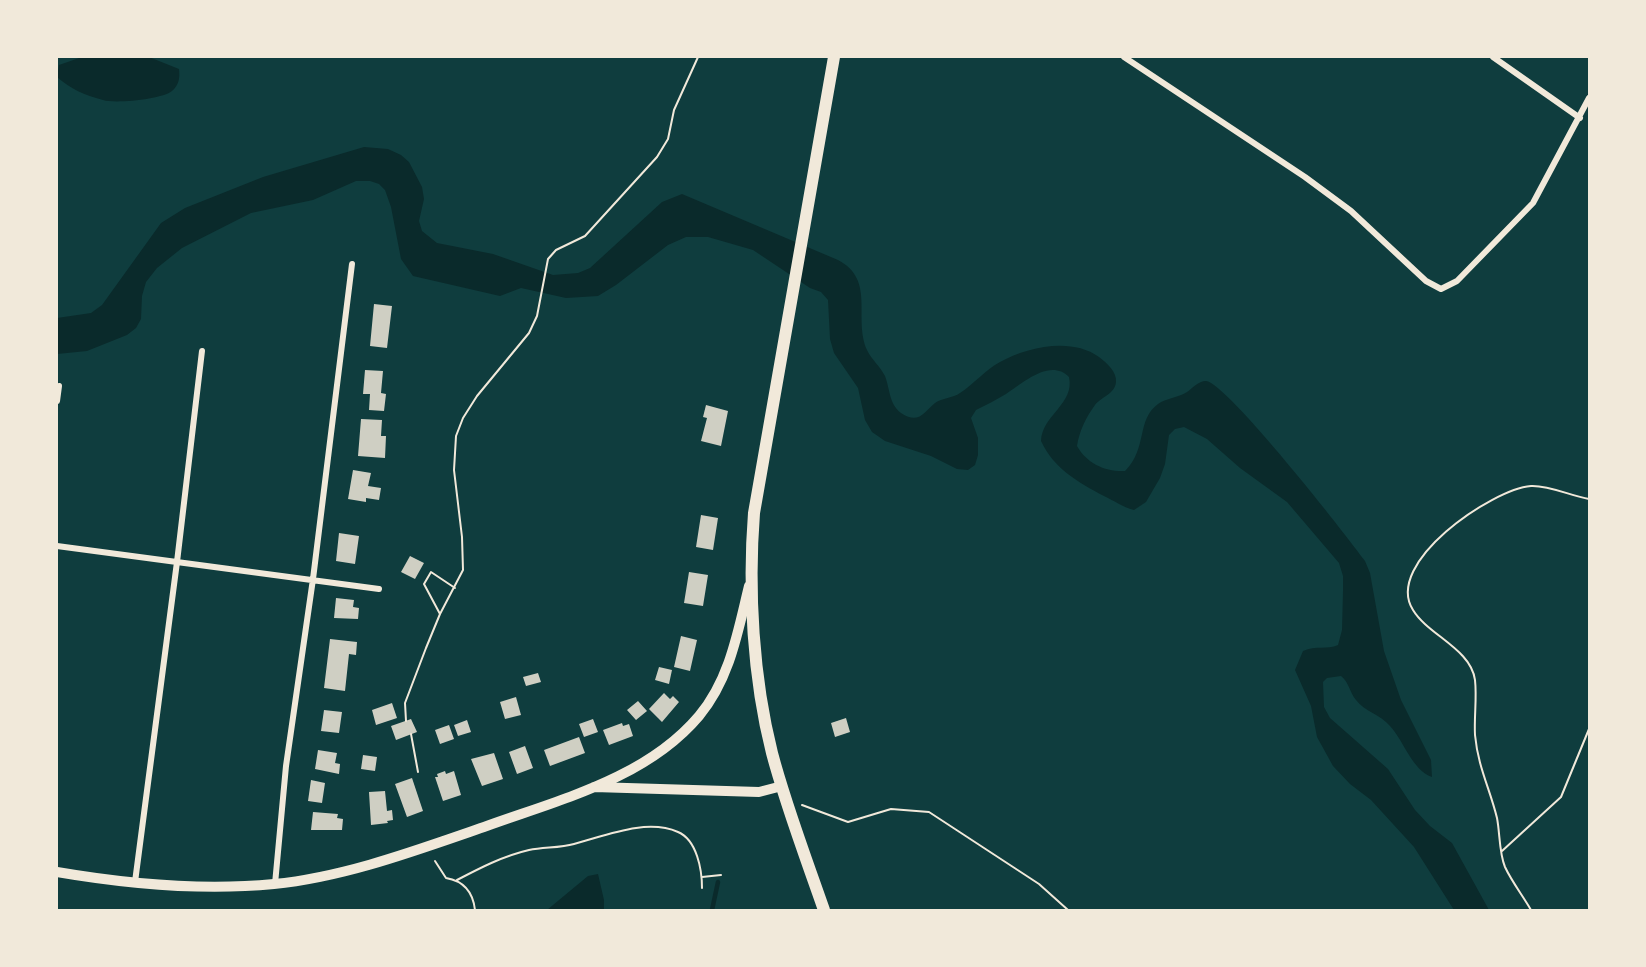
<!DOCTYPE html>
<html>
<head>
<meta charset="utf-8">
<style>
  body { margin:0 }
  #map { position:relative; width:1646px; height:967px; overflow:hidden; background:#0f3d3e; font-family:Inter,sans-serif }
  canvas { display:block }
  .frame { position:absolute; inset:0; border:58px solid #f1e9da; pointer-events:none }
</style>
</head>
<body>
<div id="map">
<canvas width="1646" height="967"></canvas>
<div class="frame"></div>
</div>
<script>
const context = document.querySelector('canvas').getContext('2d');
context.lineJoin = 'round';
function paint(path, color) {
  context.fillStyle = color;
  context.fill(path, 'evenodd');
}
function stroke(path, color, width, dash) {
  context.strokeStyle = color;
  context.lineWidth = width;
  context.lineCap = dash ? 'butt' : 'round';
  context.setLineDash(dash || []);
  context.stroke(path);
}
const water = new Path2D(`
  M82,57H149L179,69C180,78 179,85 172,91C163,99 115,104 103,100C84,95 71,89 57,77L59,65Z
  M364,147L388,149L401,155L409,162L422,187L424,199L419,221L422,231L437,243L493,254L553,275L578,273L590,268L662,202L682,194L838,260C876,280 853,318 867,350C871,359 880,366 885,376C890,389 889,404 901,413C919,425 924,412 935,403C942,398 953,398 960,393C974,384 985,370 1000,362C1028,347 1071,337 1099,357C1107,363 1117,372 1116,382C1115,394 1101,397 1095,405C1086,417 1079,432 1077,446C1087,464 1106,472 1125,471C1148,448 1136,420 1158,404C1166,398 1178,398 1187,392C1193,388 1198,381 1206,381C1227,383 1347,536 1365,561L1370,573L1384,651L1401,700L1431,760L1432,777C1412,770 1404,741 1390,726C1381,715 1364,711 1356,700C1350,693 1349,682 1341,676L1327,678L1323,682L1324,707L1330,718L1388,769L1415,810L1430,826L1452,843L1489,910H1454L1414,847L1371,800L1350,784L1333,766L1317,737L1311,706L1295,670L1303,651C1316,645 1327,650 1338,645L1342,630L1343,591V576L1339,563L1287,502L1240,468L1207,439L1184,427L1175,429L1169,435L1165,464L1160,478L1146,502L1134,510C1122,507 1115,501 1104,496C1078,482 1054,469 1041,441C1042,415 1075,404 1069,377C1050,358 1023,383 1006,394C996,400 986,405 976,410L971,418L978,438V455L975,465L968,470L957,469L931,456L885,441L872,432L865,420L858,388L834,353L830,339L828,300L821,292L810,288L753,250L708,237H686L668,245L616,285L598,296L566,298L521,288L500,296L413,276L401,259L391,207L385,190L379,184L370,181H356L313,200L251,213L182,248L157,268L146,282L142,296L141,319L136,328L127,335L87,351L57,354V318L91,313L102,305L161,223L185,208L263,177Z
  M598,874L604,900V910H547L588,876Z`);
const stream = new Path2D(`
  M712,910L718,882`);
const building = new Path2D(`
  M374,304L392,306L387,348L370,346Z
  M365,370L383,371L381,393L386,394L384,411L369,410L370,394H363Z
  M706,405L728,411L721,446L701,441L707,418L703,417Z
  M361,419L382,420L381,436H386L385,458L358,456Z
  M353,470L371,473L368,486L381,488L379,500L366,498V502L348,499Z
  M701,515L718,518L713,550L696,547Z
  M339,533L359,536L355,564L336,561Z
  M410,556L424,563L415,579L401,572Z
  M689,572L708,575L703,606L684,603Z
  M336,598L354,600L353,607L359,608L358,619L334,618Z
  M681,636L697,640L690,671L674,667Z
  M330,639L357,642L356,655L349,654L345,691L324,688Z
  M659,667L672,670L669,684L655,680Z
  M538,673L541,682L526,686L523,677Z
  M664,693L670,699L673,696L679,702L662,722L649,709Z
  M516,697L521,715L505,719L500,702Z
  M638,701L647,711L636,720L627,710Z
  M392,703L397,718L376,725L372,710Z
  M324,710L342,712L339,733L321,731Z
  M846,718L850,732L835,737L831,723Z
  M411,719L417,732L396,740L391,726Z
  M593,719L598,732L584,737L579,724Z
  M467,720L471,732L458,736L454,725Z
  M622,723L623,726L629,724L633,736L609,745L603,730Z
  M449,725L454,739L440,744L435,730Z
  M579,737L585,753L550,766L544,750Z
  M525,746L533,768L517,774L509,752Z
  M318,750L337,753L335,763L340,764L339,774L315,769Z
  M494,753L503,779L482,786L471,759Z
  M363,755L377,757L375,771L361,769Z
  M445,771L446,774L454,771L461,795L443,801L435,777H438L437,774Z
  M412,778L423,811L407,817L395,784Z
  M311,780L325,783L322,803L308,801Z
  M385,791L387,811L392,810L393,820L387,821L388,823L371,825L369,792Z
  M313,812L338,814L337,818L343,819L342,830H311Z`);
const path = new Path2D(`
  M440,614L424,584L431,572L455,588
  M406,721L405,703L426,648L440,614L463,570L462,537L454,470L456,436L463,418L477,396L529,333L537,316L548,259L556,250L585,236L657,157L668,139L674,110L698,57
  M411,734L418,772
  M802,805L848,822L891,809L929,812L1039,884L1068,910
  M1502,851L1561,797L1589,729
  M435,861L446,878C464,881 473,892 475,910
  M702,877L721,875
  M457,880C480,868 503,856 529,850C544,847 560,848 574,844C605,836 646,818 678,832C697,840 702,870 702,888
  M1531,910C1523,896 1512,882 1505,867C1499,853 1500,833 1497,818C1490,789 1478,767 1475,735C1474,717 1477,698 1475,680C1471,649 1428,635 1413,610C1383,563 1492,489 1531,486C1549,485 1571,496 1589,499`);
const minor = new Path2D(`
  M1124,57L1305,177L1351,211L1426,281L1441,289L1457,281L1533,203L1589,98
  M1493,57L1580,118
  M57,401L59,386
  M57,546L379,589
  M135,882L177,562L202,351
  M275,884L286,766L313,579L352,264`);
const secondary = new Path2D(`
  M594,787L759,792L782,786
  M57,872C127,884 202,891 274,884C345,877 417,850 484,827C558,800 646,779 699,716C730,679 738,631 749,586`);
const primary = new Path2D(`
  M824,910C806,858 786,806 772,753C753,678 748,590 754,513L834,57`);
paint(water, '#0a2a2b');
stroke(stream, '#0a2a2b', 4.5);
paint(building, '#cfcfc3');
stroke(path, '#f1e9da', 2);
stroke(minor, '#f1e9da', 6);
stroke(secondary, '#f1e9da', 10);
stroke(primary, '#f1e9da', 12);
</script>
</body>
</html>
